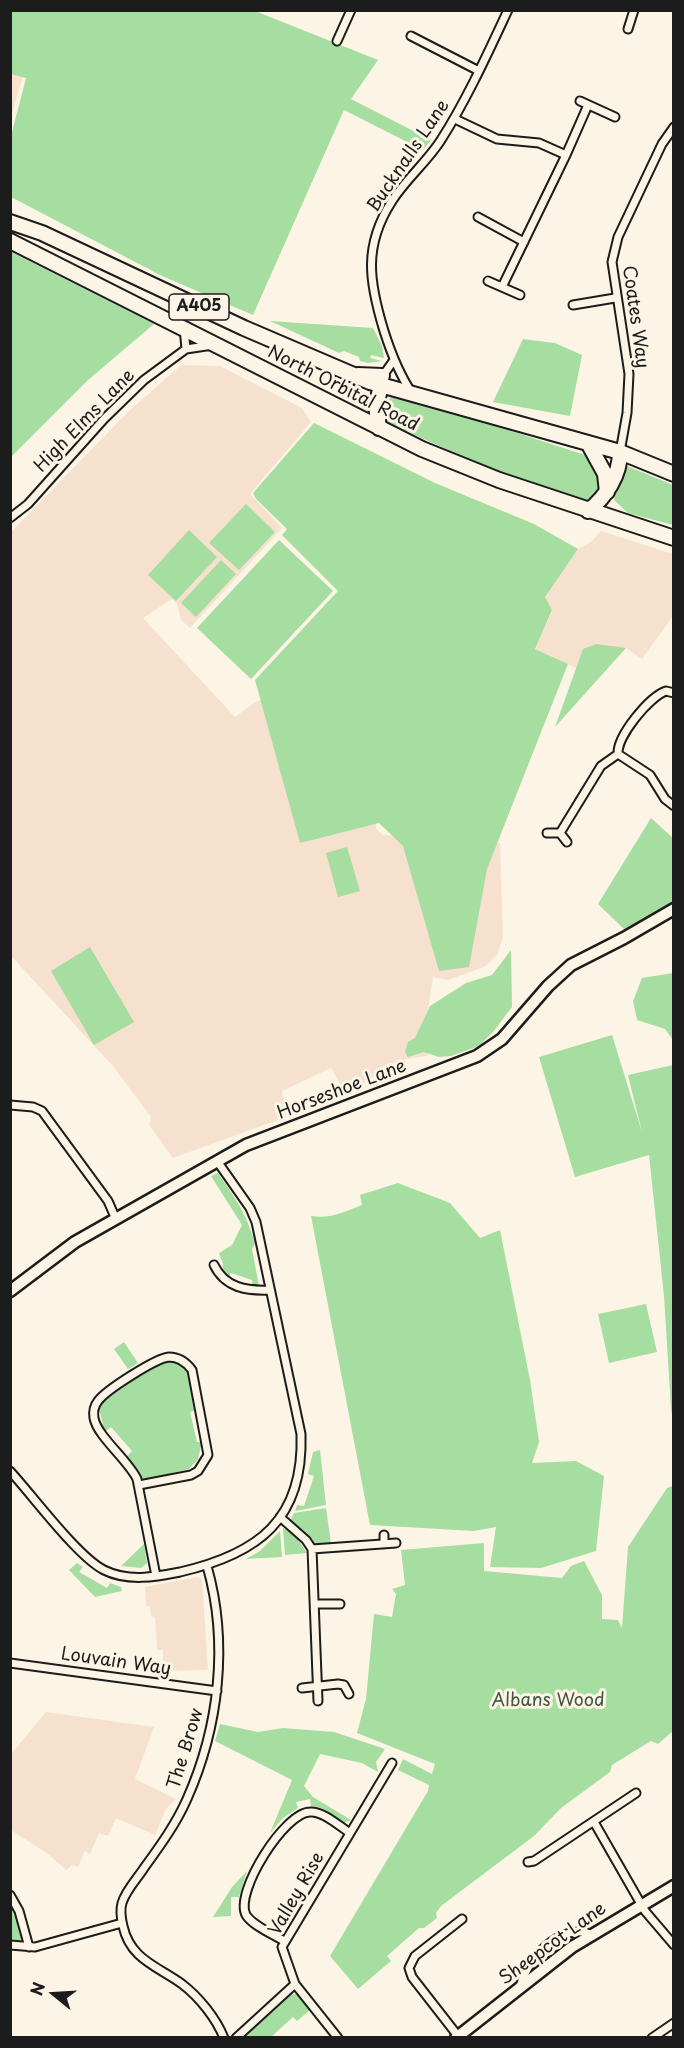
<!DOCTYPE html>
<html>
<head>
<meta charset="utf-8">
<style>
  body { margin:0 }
  #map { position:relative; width:684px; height:2048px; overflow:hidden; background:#fcf5e5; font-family:"Playpen Sans",sans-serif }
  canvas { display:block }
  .frame { position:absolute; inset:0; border:12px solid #1c1c1c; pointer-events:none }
  .north { position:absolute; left:24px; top:1964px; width:60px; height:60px; -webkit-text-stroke:4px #fcf5e5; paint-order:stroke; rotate:288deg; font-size:16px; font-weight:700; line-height:24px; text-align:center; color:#1c1c1c }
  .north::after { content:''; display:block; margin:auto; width:21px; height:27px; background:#1c1c1c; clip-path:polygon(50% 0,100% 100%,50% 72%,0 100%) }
</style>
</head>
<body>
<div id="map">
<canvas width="684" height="2048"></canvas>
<div class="frame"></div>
<div class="north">N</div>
</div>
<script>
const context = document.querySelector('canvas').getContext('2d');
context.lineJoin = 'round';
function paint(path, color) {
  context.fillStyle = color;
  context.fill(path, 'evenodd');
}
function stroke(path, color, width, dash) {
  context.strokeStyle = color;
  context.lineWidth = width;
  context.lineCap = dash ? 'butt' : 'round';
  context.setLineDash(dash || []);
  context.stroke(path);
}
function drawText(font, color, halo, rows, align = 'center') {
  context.font = font + ' "Playpen Sans",sans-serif';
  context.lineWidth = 6;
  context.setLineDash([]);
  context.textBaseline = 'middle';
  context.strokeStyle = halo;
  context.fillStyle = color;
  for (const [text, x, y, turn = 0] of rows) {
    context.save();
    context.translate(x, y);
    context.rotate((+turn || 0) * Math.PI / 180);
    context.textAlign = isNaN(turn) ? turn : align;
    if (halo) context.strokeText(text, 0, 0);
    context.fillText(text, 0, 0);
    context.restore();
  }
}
const built = new Path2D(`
  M11,72L23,75L11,118Z
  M181,365L220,366L302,408L311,422L250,494L282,528L190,628L181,620L177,604L172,599L143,618L235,717L254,703L274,694L371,730L376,828L382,835L500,843L503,938L497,955L486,966L448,980L433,977L428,1010L431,1053L427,1056L406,1059L346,1094L331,1068L282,1091L286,1117L173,1158L149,1125L151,1117L112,1065L11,956V532L127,413Z
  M601,531L673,554V616L642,659L626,648L576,668L535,649L552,611L544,597L578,549L591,542Z
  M197,1577L202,1579L208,1670L163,1671V1650H157L155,1617L151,1616L150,1606H146L145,1587Z
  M46,1712L154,1727L135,1779L176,1799L166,1809L155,1835L116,1818L108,1836L99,1833L90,1854L85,1851L78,1867L72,1865L66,1870L48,1854L11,1830V1754Z`);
const green = new Path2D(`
  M10,11H255L378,60L351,99L431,140L423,150L344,110L253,315L162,276L11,197V136L26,78L11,74Z
  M11,252L154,324L88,380L11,457Z
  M270,321L373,328L382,346L384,358L371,355L370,358L382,361L368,363L360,361L359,357L344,351L339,353Z
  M523,339L555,343L582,355L570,416L493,402Z
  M391,397L508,430L585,455C597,466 602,474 601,490L588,503L511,478L388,423L382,416L383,405Z
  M314,423L435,483L534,524L578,549L545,597L552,610L535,649L568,664L487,869L469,967L439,971L403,846L379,823L300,843L255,680L338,591L282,535L287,529L256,499L253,493Z
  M627,466L673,485V525L628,513L614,500L618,480Z
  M246,504L275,532L239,570L209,543Z
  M189,530L217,557L176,601L148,575Z
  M279,540L333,591L251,679L197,628Z
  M221,560L236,574L196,617L181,603Z
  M596,644L626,648L555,727L583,649Z
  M651,818L673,838V902L626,931L598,904Z
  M347,847L360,891L338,897L326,853Z
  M90,947L134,1022L94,1045L51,971Z
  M511,950L512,1007L493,1032L479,1046L451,1056L439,1057L424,1052L408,1057L405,1052L408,1042L415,1038L430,1006L466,983L492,975Z
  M673,973H674L673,1040L665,1029L637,1020L633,1001L642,978Z
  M612,1035L642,1132L628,1075L673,1065V1419L671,1409L664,1296L649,1155L575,1177L539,1057Z
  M218,1173C236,1199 246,1213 255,1243L252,1249L259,1286H253L252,1280L231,1273L228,1278L222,1273L223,1264L219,1253L232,1245L242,1225L211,1176Z
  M398,1183L450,1203L480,1238L500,1230L530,1380L539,1442L532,1463L576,1461L604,1476L596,1551L541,1568L490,1567L496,1527L474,1531L370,1525L311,1216C331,1219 344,1212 362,1205L360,1195Z
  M646,1304L657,1352L609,1363L598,1314Z
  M124,1342L138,1363L128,1369L114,1349Z
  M174,1360L188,1369L196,1410L190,1412L197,1442H202L198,1459L189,1469L144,1480L126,1457L132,1451L111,1427L105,1432L99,1409L104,1401L156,1364Z
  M320,1450L326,1505L295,1511L297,1505L304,1506L314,1476L308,1474L313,1452Z
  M673,1486V1731L658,1744L651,1741L612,1765L610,1772L561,1808L534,1836L441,1906L436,1913L437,1918L424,1928H419L387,1956L391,1961L358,1989L330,1956L428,1791L429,1785L398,1770L403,1759L432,1774L435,1764L357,1733L366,1699L374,1614L392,1617L396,1594L392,1589L405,1585L401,1550L484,1543V1571L562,1578L571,1566L584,1561L602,1595V1619L618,1620L622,1628L628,1547L667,1488Z
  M326,1508L331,1544L315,1545L290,1521L294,1513Z
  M283,1528L294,1534L307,1553L285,1555Z
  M280,1531L282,1557L246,1559L260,1551Z
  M144,1544L147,1563L141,1568L121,1566Z
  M77,1563L83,1567L79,1572L107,1588L110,1583L121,1587L122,1591L95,1597L69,1570Z
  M220,1724L258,1732L283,1728L334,1732L385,1749L376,1762L378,1772L362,1763L320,1754L304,1786L313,1797L351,1820L344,1823L319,1807L311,1806L310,1799L296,1802L298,1808L283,1818L270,1833L292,1780L215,1741Z
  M247,1871L239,1897H231V1916L213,1917L232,1887Z
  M10,1902L22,1935V1939L17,1942H11Z
  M296,1994L310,2010L297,2021L293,2017L271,2037L242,2038L287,1995Z`);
const street = new Path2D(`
  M628,29L634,10
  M411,36L479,71
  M337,41L351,10
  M580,101L615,117
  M455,119L497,139L539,143L566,155L502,287
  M566,155L588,105
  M478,217L524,242
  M488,281L520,295
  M573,305L615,298
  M184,328L186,349
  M382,377L394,360
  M412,393C399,374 391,353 384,331C369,282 363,246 392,201C406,179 427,162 441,140C467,99 487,55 508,10
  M620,452L627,413L629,374L612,262L618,237L662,144L674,127
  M10,518L28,504L104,419L144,380L186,349L213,345
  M618,754L650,775L665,799L674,806
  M547,833H560L601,766L618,754C617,736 649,697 666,691L674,693
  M560,833L567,842
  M10,1105L33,1107L42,1111L108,1201L115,1217
  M214,1265C225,1288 247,1291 270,1290
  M10,1471C33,1496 77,1556 104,1570C128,1582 155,1577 180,1572C258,1554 304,1520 301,1434L256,1222L250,1208L217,1161
  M139,1485L191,1475L198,1471L208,1455L192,1370C186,1362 179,1357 169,1357C156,1358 106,1390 98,1401C94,1406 93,1412 94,1418C97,1436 128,1460 137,1479L156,1576
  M280,1517L306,1540L312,1549L318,1701
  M384,1535V1544
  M312,1549L396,1543
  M207,1566C229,1643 219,1727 187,1799C176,1824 160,1846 144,1868C137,1879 126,1890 122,1903C120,1910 121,1918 123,1926C130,1959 157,1966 182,1984C199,1997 216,2018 224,2038
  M315,1604H340
  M10,1663L217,1691
  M302,1688L338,1684L344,1685L349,1694
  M594,1822L645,1911L674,1945
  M528,1862L534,1861L636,1793
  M10,1895L19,1911L29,1947
  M284,1941C273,1934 253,1926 246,1915C234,1892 285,1812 310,1812C323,1811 339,1826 350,1833
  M10,1945L35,1947L122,1923
  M520,1987C527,1959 559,1923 591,1934
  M458,2036L412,1977L409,1968L415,1956L462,1919
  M236,2038L295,1984
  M338,2038L295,1984L282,1947L392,1763
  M652,2038L674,2023`);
const secondary = new Path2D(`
  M10,1291L75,1242L246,1145L477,1056L502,1039L548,986L571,965L624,938L674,909
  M456,2038L572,1947L674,1886`);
const highway = new Path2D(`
  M10,222L42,233L244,328L370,382L620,452L674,474
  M10,241L422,449L499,480L674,538
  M358,375L382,376
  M379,428L376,405L381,386
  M588,443L605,474L607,492
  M588,511C606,497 620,475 620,452`);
const shields = [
  [199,307,60]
];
const shieldNames = [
  ["A405",199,307]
];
const streetNames = [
  ["Bucknalls Lane",409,156,-56],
  ["Coates Way",635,317,82],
  ["North Orbital Road",343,389,27],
  ["High Elms Lane",85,421,-46],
  ["Horseshoe Lane",342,1090,-21],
  ["Louvain Way",116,1662,8],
  ["The Brow",186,1749,-73],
  ["Valley Rise",297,1894,-60],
  ["Sheepcot Lane",553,1944,-36]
];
const parkNames = [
  ["Albans Wood",548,1701]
];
paint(built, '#f6e1cf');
paint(green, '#a6dda0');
stroke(street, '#1c1c1c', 11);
stroke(secondary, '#1c1c1c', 15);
stroke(highway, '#1c1c1c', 18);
stroke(street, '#fcf5e5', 7);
stroke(secondary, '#fcf5e5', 10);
stroke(highway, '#fcf5e5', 14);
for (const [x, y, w] of shields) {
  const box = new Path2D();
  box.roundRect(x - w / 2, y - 13, w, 26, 4.5);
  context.fillStyle = '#fcf5e5';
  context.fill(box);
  stroke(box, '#1c1c1c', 1.5);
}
drawText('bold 16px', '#1c1c1c', null, shieldNames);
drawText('18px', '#1c1c1c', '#fcf5e5', streetNames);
drawText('18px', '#455644', '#fcf5e5', parkNames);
</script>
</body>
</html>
